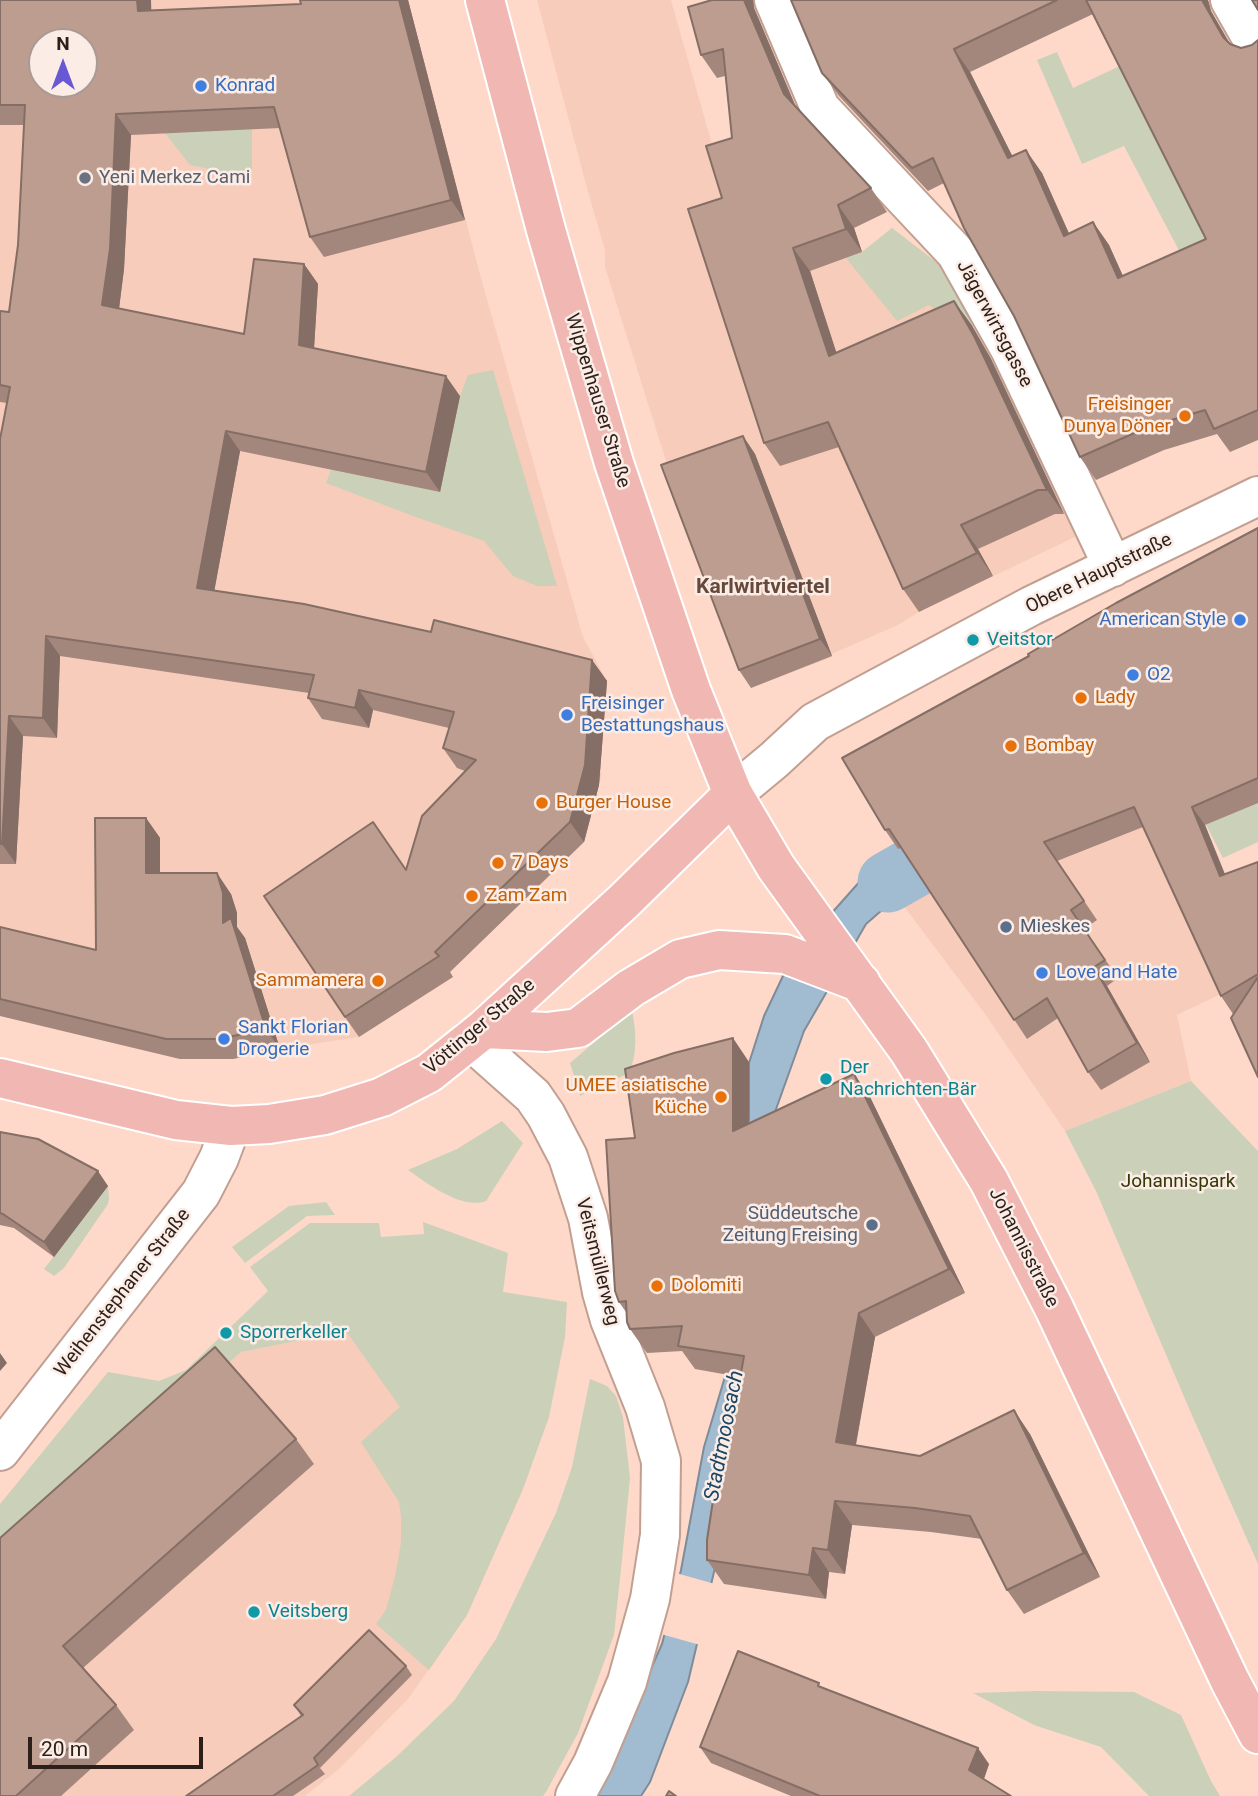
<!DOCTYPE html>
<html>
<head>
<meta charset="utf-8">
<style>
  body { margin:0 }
  #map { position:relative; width:1258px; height:1796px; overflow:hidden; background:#fed9ca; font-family:Roboto,sans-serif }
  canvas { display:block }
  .north { position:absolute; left:28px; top:28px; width:70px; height:70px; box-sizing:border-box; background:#fbece6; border:2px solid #a89a94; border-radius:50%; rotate:0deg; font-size:19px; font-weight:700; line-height:28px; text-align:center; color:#2c1f19 }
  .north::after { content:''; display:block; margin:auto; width:24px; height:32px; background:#6759d3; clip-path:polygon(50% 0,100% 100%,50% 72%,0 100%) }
  .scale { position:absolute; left:28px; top:1737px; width:175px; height:32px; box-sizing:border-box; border:4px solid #2c1f19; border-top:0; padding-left:9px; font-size:21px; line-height:24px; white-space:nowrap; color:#2c1f19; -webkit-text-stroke:5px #fbece6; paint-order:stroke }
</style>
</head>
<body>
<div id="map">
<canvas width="1258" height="1796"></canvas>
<div class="north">N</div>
<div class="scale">20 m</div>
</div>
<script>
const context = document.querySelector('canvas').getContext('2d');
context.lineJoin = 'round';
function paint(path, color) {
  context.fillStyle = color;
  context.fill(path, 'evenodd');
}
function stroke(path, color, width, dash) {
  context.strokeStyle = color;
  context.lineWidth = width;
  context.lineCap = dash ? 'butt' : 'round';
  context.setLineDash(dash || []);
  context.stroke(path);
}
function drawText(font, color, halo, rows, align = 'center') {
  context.font = font + ' Roboto,sans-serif';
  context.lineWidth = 5;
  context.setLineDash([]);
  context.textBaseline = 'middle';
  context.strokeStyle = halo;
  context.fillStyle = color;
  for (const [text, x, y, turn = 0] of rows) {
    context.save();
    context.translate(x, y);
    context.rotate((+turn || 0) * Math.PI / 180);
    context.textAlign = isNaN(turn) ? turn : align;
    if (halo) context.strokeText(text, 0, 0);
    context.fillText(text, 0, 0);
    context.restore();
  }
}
const built = new Path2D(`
  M0,0H408L481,278L583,637L607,681L600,772L602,773L584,842L450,972L453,977L359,1037L280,1049L233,1059H180L0,1016ZM42,42H84V84H42Z
  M537,0H671L725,190L862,252L892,228L940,265L980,319L1079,535L919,612L898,625L832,654V657L751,688L673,483L605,267V250L588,192Z
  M855,777L1122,781L1221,994L1177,1015L1191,1081L1065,1131L985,1014L897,897L940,871L921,838L898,849Z
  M373,1325L523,1489L467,1615L408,1699L339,1769L305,1796H0V1567L241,1352Z`);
const green = new Path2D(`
  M1057,52L1073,88L1124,64L1211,239L1184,260L1124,146L1082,164L1037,60Z
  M252,129V178L190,165L165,133Z
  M892,228L940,265L980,319L959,329L929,305L897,321L846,258L862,252Z
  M493,370L557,586H537L513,576L484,541L413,516L326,483L331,470L440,492L460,396L468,375Z
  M1175,764L1258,793V842L1223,858Z
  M632,1010C636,1030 638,1053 629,1073L580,1096L570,1063Z
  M1191,1081L1258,1151V1564L1191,1413L1096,1191L1065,1131Z
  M502,1121L523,1143L486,1201C462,1210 428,1184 408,1170L457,1149Z
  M108,1186L109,1198L108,1204L64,1268L54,1276L44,1269Z
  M326,1202L335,1215L307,1216L245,1263L232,1247L289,1206Z
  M423,1222L508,1253L503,1292L567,1302L565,1337L549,1417L523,1489L467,1615L429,1670L376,1624L386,1610L396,1572L401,1542V1516L399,1502L361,1442L400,1407L346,1331L241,1352L0,1567V1504L108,1372L159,1381L186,1370L268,1291L250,1267L310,1223H379L381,1237L424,1234Z
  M590,1379L607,1386L616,1396L623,1417L630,1478L622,1559L614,1635L578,1733L546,1792L543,1796H349L396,1757L454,1701L496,1639L556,1513L572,1467Z
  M1036,1691L1134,1692L1181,1715L1211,1781L1220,1796H1149L1101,1747L1034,1725L973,1693Z`);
const water = new Path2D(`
  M877,862L897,897L866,924L804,1031L775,1112L746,1415L714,1572L688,1682L650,1782L641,1796H589L610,1762L662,1644L681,1570L704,1447L732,1353L745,1149L749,1118V1063L764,1016L791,959Z`);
const pier = new Path2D(`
  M676,1573L715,1584L700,1645L661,1634Z`);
const canal = new Path2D(`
  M888,882L932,857`);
const minor = new Path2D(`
  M774,0L820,108L956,253L1010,349L1113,567
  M1230,0L1258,49
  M733,794L774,760L815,722L1031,606L1258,496
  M470,1040L533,1096L546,1115L568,1157L588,1218L602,1292L610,1320L645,1407L661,1461L660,1535L650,1599L627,1682L593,1763L575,1796
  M0,1451L201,1193L219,1158L231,1126`);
const major = new Path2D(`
  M485,0L546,230L614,463L691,690L733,794L776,867L909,1051L989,1181L1054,1308L1230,1681L1258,1734
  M484,1029L547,1032L578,1028L631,988L680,959L719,950L785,954L861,983
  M0,1078L176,1120L231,1126L269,1124L325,1115L382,1097L429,1073L484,1029L624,901L733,794`);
const wall = new Path2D(`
  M0,0H151V10L408,0L465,220L324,257L310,237L280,128L131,135L124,269L119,308L244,334L304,264L318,284L314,348L460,396L440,492L240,451L214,591L431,632L592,660L607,681L599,785L584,842L450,972L453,977L359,1037L345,1017L406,869L465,771L457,768L443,748L449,728L373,710L369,728L322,719L308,698L309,693L60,656L57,738L23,736L16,864H0V439L7,403L0,402V311L9,312L18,245L24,125H0Z
  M712,0H753L754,8L796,107L871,188L887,212L854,228L862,252L810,271L836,353L971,324L991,359L1064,514H1055L978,549L993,576L919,612L903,589L839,447L780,466L764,443L722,198L732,138L725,76L717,78L701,55Z
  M791,0H1208L1211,11L1230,44L1241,48L1252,45L1258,40V440L1230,452L1217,434L1164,450L1096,480L1080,457L1014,316L944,183L928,191L839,96L822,73ZM1093,14L1206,239L1123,276L1109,245L1093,222L1069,233L1042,173L1012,156L970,72Z
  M743,436L755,454L832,656L751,688L739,670Z
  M1258,528V803L1205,825L1225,874L1258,862V1077L1233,1014L1221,996L1143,827L1057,861L1097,920L1084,929L1118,978L1107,986L1150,1062L1101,1090L1088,1072L1058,1018L1027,1039L901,848L898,849L885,830L1029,656Z
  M146,818L160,838V873L231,894L237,913V927L245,938L280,1049L233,1059H180L0,1016V927L96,950Z
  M749,1062V1123L854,1074L870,1097L965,1293L875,1337L856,1445L920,1456L1030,1434L1100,1577L1024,1614L1007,1590L982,1539L931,1532L852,1525L845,1574L829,1572L826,1599L724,1584L707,1560L740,1377L695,1369L682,1351L647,1353L630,1329L626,1312L619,1302L635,1138Z
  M0,1132L108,1186L54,1257L14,1228L0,1225Z
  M296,1439L314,1464L83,1668L116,1705L134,1730L61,1796H0V1538Z
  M406,1666L412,1675L320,1768L325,1774L293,1796H186L301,1716L294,1705Z
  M823,1688L989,1764L984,1779L1011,1796H791L711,1763L700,1747Z`);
const shadedWall = new Path2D(`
  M137,0H151L152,31L138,11Z
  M399,0H408L465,220L451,200Z
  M744,0H753L754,8L800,117L784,94Z
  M1202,0H1208L1211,11L1239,60L1223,37Z
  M954,49L970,72L1025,181L1008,158Z
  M116,114L131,135L124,269L117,325L102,305Z
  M1026,150L1042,173L1080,259L1064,236Z
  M838,205L854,228L862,252L846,229Z
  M1093,222L1109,245L1134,301L1118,278Z
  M793,248L810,271L845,379L829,356Z
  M304,264L318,284L313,365L299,345Z
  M954,301L971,324L991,359L1064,514L1047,490Z
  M446,376L460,396L440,492L426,472Z
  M226,431L240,451L211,609L197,588Z
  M743,436L755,454L832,656L820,639Z
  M961,525L978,549L993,576L977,553Z
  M46,636L60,656L57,738L43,718Z
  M592,660L607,681L599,785L584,842L570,822Z
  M359,690L373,710L369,728L355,708Z
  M9,716L23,736L16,864L2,844Z
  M1192,807L1205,825L1233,895L1220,876Z
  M146,818L160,838V893L146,873Z
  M217,873L231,894L237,913V927L245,938L280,1049L266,1029L223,923Z
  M1094,967L1107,986L1150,1062L1137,1043Z
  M733,1038L749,1062V1155L733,1131Z
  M854,1074L870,1097L965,1293L949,1269Z
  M98,1171L108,1186L54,1257L44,1242Z
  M859,1313L875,1337L852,1465L836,1442Z
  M0,1353L7,1363L0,1371Z
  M1014,1410L1030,1434L1100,1577L1084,1553Z
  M835,1501L852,1525L845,1574L828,1550Z
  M813,1548L829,1572L826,1599L809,1575Z
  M978,1748L989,1764L981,1787L969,1770Z`);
const building = new Path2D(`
  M0,0H137L138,11L301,4L300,0H399L451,200L310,237L274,107L116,114L110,249L102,305L244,334L254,259L304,264L299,345L446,376L426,472L226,431L197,588L304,604L431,632L434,620L592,660L585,765L570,822L435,952L439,956L345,1017L264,896L373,822L406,870L422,816L476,760L443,748L454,712L359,690L355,708L308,698L314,675L46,636L43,718L9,716L2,844H0V439L10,387L0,385V311L9,312L18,245L25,105H0ZM42,42H84V84H42Z
  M712,0H744L784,94L871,188L838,205L846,229L793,248L829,356L954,301L974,336L1047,490H1038L961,525L977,553L903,589L828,422L764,443L688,209L722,198L706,146L732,138L723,49L701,55L688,7Z
  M791,0H1057L954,49L1008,158L1026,150L1064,236L1093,222L1118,278L1206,239L1086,0H1202L1223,37L1230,44L1241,48L1252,45L1258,40V410L1214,429L1205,410L1148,427L1080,457L1014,316L964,228L933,158L912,168L822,73Z
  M1252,0H1258V10Z
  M743,436L820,639L739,670L661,465Z
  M1258,528V778L1192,807L1220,876L1258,862V974L1221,996L1134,807L1044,842L1084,901L1071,910L1105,960L1094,967L1137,1043L1088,1072L1047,998L1014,1020L889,829L885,830L842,758L1029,656L1028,654L1116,603Z
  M95,818H146V873H217L223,893V923L231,918L266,1029L219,1039H166L0,999V927L96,950Z
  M1258,977V1077L1231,1018Z
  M733,1038V1131L854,1074L949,1269L859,1313L836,1442L920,1456L1014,1410L1084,1553L1007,1590L970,1516L915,1508L835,1501L828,1550L813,1548L809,1575L707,1560V1540L717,1474L723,1475L744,1356L678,1346L682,1326L630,1329L627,1322L626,1301L619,1302L615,1291L606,1140L635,1138L625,1069L674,1053Z
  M0,1132L38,1139L98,1171L44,1242L3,1214L0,1213Z
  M215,1347L296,1439L63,1646L116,1705L16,1796H0V1538Z
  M369,1630L406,1666L314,1758L318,1765L273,1796H186L303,1715L294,1705Z
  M738,1651L819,1683L818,1686L978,1748L969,1770L1011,1796H820L700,1747Z
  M669,1791L676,1796H666Z`);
const markers = [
  [201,86,7,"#3f7fe0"],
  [85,178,7,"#6b7280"],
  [1185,416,7,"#e8710a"],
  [1240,620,7,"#3f7fe0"],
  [973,640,7,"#0f9aa8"],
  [1133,675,7,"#3f7fe0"],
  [1081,698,7,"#e8710a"],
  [567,715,7,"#3f7fe0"],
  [1011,746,7,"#e8710a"],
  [542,803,7,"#e8710a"],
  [498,863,7,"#e8710a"],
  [472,896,7,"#e8710a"],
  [1006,927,7,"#5c6f8a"],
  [1042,973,7,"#3f7fe0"],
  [378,981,7,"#e8710a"],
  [224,1039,7,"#3f7fe0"],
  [826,1079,7,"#0f9aa8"],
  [721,1097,7,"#e8710a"],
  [872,1225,7,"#5c6f8a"],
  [657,1286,7,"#e8710a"],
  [226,1333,7,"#0f9aa8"],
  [254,1612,7,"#0f9aa8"]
];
const shopNames = [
  ["Konrad",215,86],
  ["American Style",1226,620,"right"],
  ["O2",1147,675],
  ["Freisinger",581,704],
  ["Bestattungshaus",581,726],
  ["Love and Hate",1056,973],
  ["Sankt Florian",238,1028],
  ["Drogerie",238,1050]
];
const worshipNames = [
  ["Yeni Merkez Cami",99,178]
];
const streetNames = [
  ["Jägerwirtsgasse",994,324,62],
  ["Wippenhauser Straße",597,401,73],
  ["Obere Hauptstraße",1099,574,-26],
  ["Vöttinger Straße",480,1027,-40],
  ["Johannisstraße",1023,1248,63],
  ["Veitsmüllerweg",597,1262,76],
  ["Weihenstephaner Straße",123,1293,-52]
];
const foodNames = [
  ["Freisinger",1171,405,"right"],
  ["Dunya Döner",1171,427,"right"],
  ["Lady",1095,698],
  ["Bombay",1025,746],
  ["Burger House",556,803],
  ["7 Days",512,863],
  ["Zam Zam",486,896],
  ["Sammamera",364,981,"right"],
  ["UMEE asiatische",707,1086,"right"],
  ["Küche",707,1108,"right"],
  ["Dolomiti",671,1286]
];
const cultureNames = [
  ["Veitstor",987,640],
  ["Der",840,1068],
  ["Nachrichten-Bär",840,1090],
  ["Sporrerkeller",240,1333],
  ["Veitsberg",268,1612]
];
const serviceNames = [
  ["Mieskes",1020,927],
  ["Süddeutsche",858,1214,"right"],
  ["Zeitung Freising",858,1236,"right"]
];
const parkNames = [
  ["Johannispark",1178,1182]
];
const neighbourhoodNames = [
  ["Karlwirtviertel",763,588]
];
const waterNames = [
  ["Stadtmoosach",725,1436,-79]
];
paint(built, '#f8ccba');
paint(green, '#cbd0b8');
paint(water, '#a1bbd0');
stroke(water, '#7e8c99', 2);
paint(pier, '#fed9ca');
stroke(canal, '#a1bbd0', 61);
stroke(minor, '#c19f91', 42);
stroke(major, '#fff', 42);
stroke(minor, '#fff', 38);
stroke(major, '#f1b7b3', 38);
paint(wall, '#a3877c');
paint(shadedWall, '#846e65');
paint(building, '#bd9d90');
stroke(building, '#846e65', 2);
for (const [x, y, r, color] of markers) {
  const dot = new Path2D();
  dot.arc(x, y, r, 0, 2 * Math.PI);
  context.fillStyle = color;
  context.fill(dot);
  stroke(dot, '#fbece6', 2.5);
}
drawText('19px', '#366cbe', '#fbece6', shopNames, 'left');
drawText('19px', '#5b616d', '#fbece6', worshipNames, 'left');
drawText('19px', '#2c1f19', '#fbece6', streetNames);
drawText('19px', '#c56008', '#fbece6', foodNames, 'left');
drawText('19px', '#0d838f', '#fbece6', cultureNames, 'left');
drawText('19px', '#4e5e75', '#fbece6', serviceNames, 'left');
drawText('19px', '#333904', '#fbece6', parkNames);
drawText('bold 21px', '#67493c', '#fbece6', neighbourhoodNames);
drawText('italic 21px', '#1b4666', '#fbece6', waterNames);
</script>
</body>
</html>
